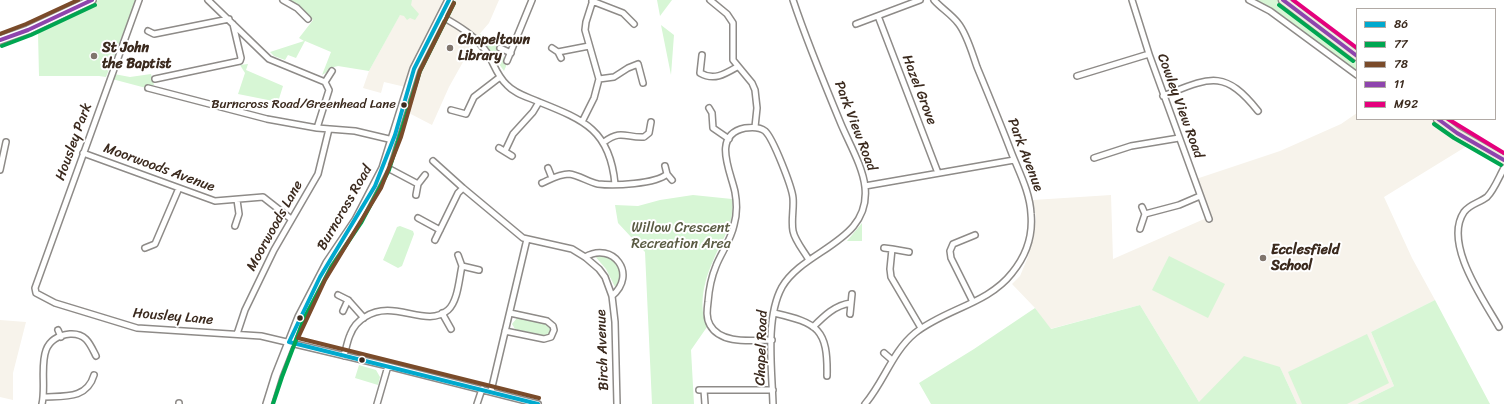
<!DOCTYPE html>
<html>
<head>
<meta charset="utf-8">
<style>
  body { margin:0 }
  #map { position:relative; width:1504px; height:404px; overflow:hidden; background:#fff; font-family:Sriracha,sans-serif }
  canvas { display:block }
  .legend { position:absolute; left:1356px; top:8px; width:140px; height:112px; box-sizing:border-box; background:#fff; border:1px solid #b1aaa5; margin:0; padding:5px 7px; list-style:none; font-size:12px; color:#3b2a1e }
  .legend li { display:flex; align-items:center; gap:8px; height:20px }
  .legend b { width:20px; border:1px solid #b1aaa5 }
</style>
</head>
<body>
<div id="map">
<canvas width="1504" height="404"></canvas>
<ul class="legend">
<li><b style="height:5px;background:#00a9ce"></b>86</li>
<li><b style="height:5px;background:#00a651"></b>77</li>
<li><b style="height:5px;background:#7a4b2a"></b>78</li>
<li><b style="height:5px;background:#8e44ad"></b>11</li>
<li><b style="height:5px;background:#e5007d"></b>M92</li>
</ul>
</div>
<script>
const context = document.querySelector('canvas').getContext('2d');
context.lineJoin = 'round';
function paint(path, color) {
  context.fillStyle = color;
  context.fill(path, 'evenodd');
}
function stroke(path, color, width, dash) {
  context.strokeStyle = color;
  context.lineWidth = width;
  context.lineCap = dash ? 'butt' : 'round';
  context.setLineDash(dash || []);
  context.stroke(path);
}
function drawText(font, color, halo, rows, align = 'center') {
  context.font = font + ' Sriracha,sans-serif';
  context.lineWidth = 4;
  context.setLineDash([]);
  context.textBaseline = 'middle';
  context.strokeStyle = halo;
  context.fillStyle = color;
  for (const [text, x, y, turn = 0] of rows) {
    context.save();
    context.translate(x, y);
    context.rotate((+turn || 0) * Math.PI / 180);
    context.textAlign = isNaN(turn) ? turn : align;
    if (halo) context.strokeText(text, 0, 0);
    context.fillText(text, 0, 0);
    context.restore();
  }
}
const built = new Path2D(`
  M408,0H499L489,23L477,37L449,87L432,125L407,112L414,89L384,82L381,93L363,88L369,71Z
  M1357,113V119H1431L1467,146L1384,197L1412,258L1435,300L1371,332L1394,386L1357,404H1297L1280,367L1199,402L1140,305L1050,329L1035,308L1012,284L1020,276L1028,257L1033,239L1036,218L1033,200L1111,195L1113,259L1211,216L1196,179L1280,151L1341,124Z
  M0,320L26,322L13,373V400L0,397Z`);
const green = new Path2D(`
  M98,0H136L106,77L99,76H39L38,33Z
  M289,0H412L411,5L419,14L415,20L410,18L407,20L404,16L400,15L369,71L338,66L330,68L327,72L322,75L331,52L305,41L296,58L288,55L285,60L274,56L270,52L304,41L299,38L313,20Z
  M657,0H672L660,16Z
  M1255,0H1277L1357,62V71L1274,11Z
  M661,25L674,35L671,75Z
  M480,34L498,46L497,50L501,52L507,64L504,71L486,46L477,37Z
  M248,64L246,70L283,86L278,102L238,94L245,73L240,65Z
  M114,74L130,77L151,74L154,85L146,88L112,79Z
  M693,195L732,199C736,222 721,241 713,261C704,281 698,306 707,327L691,350L694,404H652L645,252L618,223L615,205L638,206L660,200Z
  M862,223V241H847Z
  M400,226L413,231L414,234L402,266L398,268L383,260L397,227Z
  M594,255C618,255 624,268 616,289L606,269Z
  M1169,256L1225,284L1208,318L1152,290Z
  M1435,300L1490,404H1357L1394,386L1371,332Z
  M1140,305L1199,402L1244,356L1280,367L1297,404H931L919,383L974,349L1035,308L1051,329Z
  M517,318L546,324L550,326V333C542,339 524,332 515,329L512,324Z
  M1367,334L1389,383L1347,404H1302L1288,372Z
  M359,365L376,370L380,377L378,385L355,378Z`);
const minor = new Path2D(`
  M139,0L35,288L36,293L55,303L137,328L261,336L388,366L538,404
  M208,0L269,59L325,82L329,90L317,128
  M283,0L297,8L308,19
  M710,0L727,14L733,23V60L752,83L755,90L757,108L755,127
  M1132,0L1149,54L1209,219
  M1249,0L1270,11L1357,75
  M592,1L623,13L634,24
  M441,16C459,26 476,36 488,54C494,64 497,76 507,85C515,94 528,97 539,102C584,120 610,130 615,184
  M878,16L938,173
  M856,24L920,0
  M148,31L154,34L229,19
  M500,48L511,53
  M552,48L558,52L561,58
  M558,52L589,46
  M702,55L700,73C714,81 725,74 737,67
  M507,61L532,0
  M1077,76L1149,54
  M155,79L240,61L241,58L233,24
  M599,79L614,77L628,68L638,64L643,83
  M325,82L332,71
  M148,88L267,119L317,128L355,131L393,140
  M1163,96C1209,78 1224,68 1258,111
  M709,108L712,113L713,128L729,139
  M451,110L466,114L474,97L500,77
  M582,122L594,98L599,79L585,30L586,22L593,0
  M604,142C621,129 626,138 644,137L649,133L651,122
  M499,148L512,156
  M505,151L513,134L533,112L539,102
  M83,153L215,201L263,197L291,219
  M1094,158L1131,146L1179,138
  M433,161L463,188L523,238L572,249L585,257L599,269L605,277L612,296L615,322L617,404
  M384,166L418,184
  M665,166L667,174L672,180
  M548,168L552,178
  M0,170L6,142
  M542,183C551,179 559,174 569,174C579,175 588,182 598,184C614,186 656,184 667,174
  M865,186L1014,160
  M416,195L418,184L425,175
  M1142,207L1145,214L1179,205L1200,196
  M418,218L440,230
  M235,226L239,214L237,200
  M1140,229L1145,214
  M435,240L458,193L463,188
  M145,248L155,244L179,188
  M884,248L892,249L890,269L891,277L921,328
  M892,249L909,252
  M458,255L462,266L479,270
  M585,257C613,241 638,274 612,296
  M338,295L348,300L364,318
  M973,302L951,258L950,251L953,244L975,235
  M343,311L348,300
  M442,313L451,329
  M774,313C818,323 828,329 827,376
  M850,314L852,294
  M813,327C824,316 835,305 851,303
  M1499,327C1483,299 1443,243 1464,212C1470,204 1479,203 1487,197C1494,190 1499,177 1504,168
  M58,330L61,337
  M505,331L544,339L551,337L554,330L553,326L547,321L510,313
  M237,334L245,310L274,250L318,174L329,129
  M772,340C753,340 721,345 710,325C706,318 707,310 708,302C709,289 711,278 716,266C721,253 731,240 734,225C737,215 737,203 735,192C731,172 711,135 745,128C752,127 760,127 765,131C773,138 792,187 793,198C794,209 791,220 793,231C795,241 804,251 809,260
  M884,353L892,360
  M344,356C346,349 347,342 350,335C353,327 358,321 365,317C394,298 426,329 448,310C458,301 459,279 462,266
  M699,390H773
  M704,390L705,404
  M491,391L527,239
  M44,397C65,396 87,399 94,375
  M42,404C48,379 31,338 70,334C86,333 90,344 96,356
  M179,404V403
  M377,404L388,366
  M477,404L482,389
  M773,404C772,370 765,318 782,287C804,249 871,242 865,187C863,167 849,143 841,124C824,83 807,42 793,0
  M865,404C884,382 892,352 915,333C945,309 988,304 1012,273C1026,256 1033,236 1031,214C1030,193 1020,174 1012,154C1001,125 989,96 977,67C972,53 967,34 958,23C951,14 941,8 934,0`);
const tertiary = new Path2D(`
  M0,40L28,30L92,0`);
const secondary = new Path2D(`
  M267,404L276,375L299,317L327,263L356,220L383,168L414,69L449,0`);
const primary = new Path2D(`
  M1283,0L1357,56
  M1438,119L1457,133L1504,160`);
const bus1 = new Path2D(`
  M289,342L320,277L375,186L395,135L414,69L449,0
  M289,342L538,404`);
const bus2 = new Path2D(`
  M1279,5L1353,61
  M2,46L31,35L95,5
  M1434,124L1454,138L1501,165
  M273,404L282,377L304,319L332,266L361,223L389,170L420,71L454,3`);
const bus3 = new Path2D(`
  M454,3L420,71L401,137L381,188L325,280L298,338L539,398
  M0,34L26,24L78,0`);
const bus4 = new Path2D(`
  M1283,0L1357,56
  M0,40L28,30L92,0
  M1438,119L1457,133L1504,160`);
const bus5 = new Path2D(`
  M1293,0L1357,48
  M1448,119L1504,153`);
const markers = [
  [450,48,4,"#80756d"],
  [94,56,4,"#80756d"],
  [404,105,3.5,"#3b2a1e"],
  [1263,258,4,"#80756d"],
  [300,318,3.5,"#3b2a1e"],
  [362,360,3.5,"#3b2a1e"]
];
const busNames = [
  ["Burncross Road/Greenhead Lane",396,105]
];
const poiNames = [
  ["Chapeltown",458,40],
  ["Library",458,56],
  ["St John",102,48],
  ["the Baptist",102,64],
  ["Ecclesfield",1271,250],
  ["School",1271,266]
];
const streetNames = [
  ["Hazel Grove",919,90,69],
  ["Cowley View Road",1180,106,70],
  ["Park View Road",855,126,69],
  ["Housley Park",74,142,-70],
  ["Park Avenue",1025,155,69],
  ["Moorwoods Avenue",159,168,20],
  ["Burncross Road",345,208,-60],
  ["Moorwoods Lane",275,226,-61],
  ["Housley Lane",173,317,5],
  ["Chapel Road",762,348,-88],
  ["Birch Avenue",603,350,-92]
];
const parkNames = [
  ["Willow Crescent",681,228],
  ["Recreation Area",681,244]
];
paint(built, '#f7f3eb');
paint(green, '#d7f6d5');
stroke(minor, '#8e8b88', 8);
stroke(tertiary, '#8e8b88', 10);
stroke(secondary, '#8e8b88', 10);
stroke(primary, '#8e8b88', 11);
stroke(minor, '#fff', 5);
stroke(tertiary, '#fff', 7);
stroke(secondary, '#fff', 7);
stroke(primary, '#f0ede1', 8);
stroke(bus1, '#00a9ce', 4);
stroke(bus2, '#00a651', 4);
stroke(bus3, '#7a4b2a', 4);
stroke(bus4, '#8e44ad', 4);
stroke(bus5, '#e5007d', 4);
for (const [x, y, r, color] of markers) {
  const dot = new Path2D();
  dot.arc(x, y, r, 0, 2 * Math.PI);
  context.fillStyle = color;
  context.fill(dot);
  stroke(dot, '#fff', 1.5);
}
drawText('13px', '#3b2a1e', '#fff', busNames, 'right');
drawText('bold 14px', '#3b2a1e', '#fff', poiNames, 'left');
drawText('14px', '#3b2a1e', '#fff', streetNames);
drawText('14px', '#5a5b43', '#fff', parkNames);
</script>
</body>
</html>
